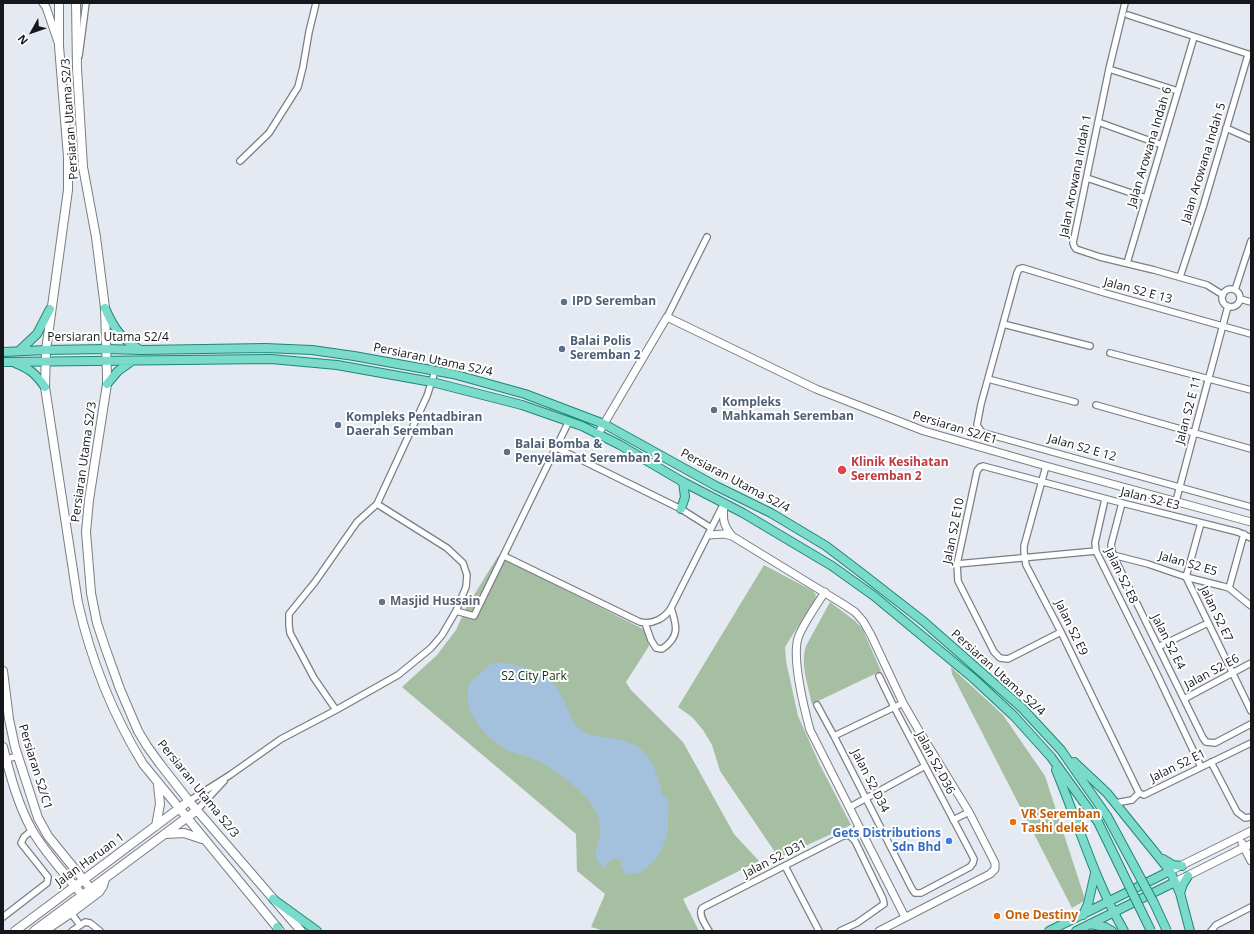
<!DOCTYPE html>
<html>
<head>
<meta charset="utf-8">
<style>
  body { margin:0 }
  #map { position:relative; width:1254px; height:934px; overflow:hidden; background:#e5e9f1; font-family:"Open Sans",sans-serif }
  canvas { display:block }
  .frame { position:absolute; inset:0; border:4px solid #15171a; pointer-events:none }
  .north { position:absolute; left:12px; top:12px; width:40px; height:40px; -webkit-text-stroke:3px #fff; paint-order:stroke; rotate:230deg; font-size:11px; font-weight:700; line-height:16px; text-align:center; color:#15171a }
  .north::after { content:''; display:block; margin:auto; width:14px; height:18px; background:#15171a; clip-path:polygon(50% 0,100% 100%,50% 72%,0 100%) }
</style>
</head>
<body>
<div id="map">
<canvas width="1254" height="934"></canvas>
<div class="frame"></div>
<div class="north">N</div>
</div>
<script>
const context = document.querySelector('canvas').getContext('2d');
context.lineJoin = 'round';
function paint(path, color) {
  context.fillStyle = color;
  context.fill(path, 'evenodd');
}
function stroke(path, color, width, dash) {
  context.strokeStyle = color;
  context.lineWidth = width;
  context.lineCap = dash ? 'butt' : 'round';
  context.setLineDash(dash || []);
  context.stroke(path);
}
function drawText(font, color, halo, rows, align = 'center') {
  context.font = font + ' "Open Sans",sans-serif';
  context.lineWidth = 4;
  context.setLineDash([]);
  context.textBaseline = 'middle';
  context.strokeStyle = halo;
  context.fillStyle = color;
  for (const [text, x, y, turn = 0] of rows) {
    context.save();
    context.translate(x, y);
    context.rotate((+turn || 0) * Math.PI / 180);
    context.textAlign = isNaN(turn) ? turn : align;
    if (halo) context.strokeText(text, 0, 0);
    context.fillText(text, 0, 0);
    context.restore();
  }
}
const green = new Path2D(`
  M498,556L645,630L649,646L626,682L631,690L683,742L734,834L759,861L683,899L699,931H604L591,927L605,894L577,871L576,834L402,687L437,655L456,630L466,608Z
  M764,565L813,591L816,595L815,599L785,647L786,661L798,716L820,765L851,825L779,858L720,771L712,745L703,730L692,717L678,707Z
  M830,602L855,621L862,628L881,671L812,704C808,685 800,664 806,646Z
  M951,667L1003,715L1045,776L1084,896V901L1072,908L952,674Z`);
const water = new Path2D(`
  M499,663C515,663 541,671 553,683C557,687 562,696 564,701C569,711 572,723 581,730C589,736 601,737 610,738C651,745 653,761 663,796H666C669,801 670,810 667,815C672,834 659,862 642,871C637,874 632,874 626,874L621,867L622,862L616,858L608,862L604,869C588,853 601,848 600,830C600,820 596,810 590,802C582,791 551,766 538,761C529,756 518,755 509,751C490,741 464,716 468,693C468,690 468,686 469,684C473,678 484,672 489,665Z`);
const minor = new Path2D(`
  M1125,3L1109,69L1073,243L1074,246L1076,249L1100,257L1154,270L1207,285L1223,295
  M1128,15L1251,55
  M79,56L86,3
  M1109,69L1178,91
  M1098,122L1162,145
  M1226,128L1251,139
  M240,161L269,133L298,87L303,67L309,32L316,3
  M1087,178L1146,198
  M1127,263L1194,37
  M1180,277L1203,207L1248,55
  M1222 298a9 9 0 1 1 18 0a9 9 0 1 1-18 0Z
  M1235,290L1251,241
  M1240,299L1251,302
  M667,317L707,237
  M1003,324L1090,346
  M1251,334L1105,293L1023,268L1019,269L1017,273L981,404L977,425L981,431L984,433L1251,507
  M1110,353L1251,390
  M988,379L1075,402
  M1096,405L1251,449
  M557,448L681,509L711,528
  M1046,466L1024,546V552L1026,565L1061,632L1139,793
  M1105,499L1095,543L1096,551L1156,672L1201,767
  M1176,501L1228,306
  M1122,503L1111,545L1113,555L1203,738L1206,742L1215,743L1251,724
  M1201,523L1186,577L1251,711
  M1113,555L1148,564L1186,577L1222,586L1229,588L1251,606
  M504,556L640,622C653,625 665,618 671,608L723,505
  M957,564L1096,551
  M1229,588L1244,534
  M456,611L474,616L569,421
  M645,623L651,640L656,648L662,649C680,637 677,626 671,608
  M1061,632L1008,659L1000,658L994,652L958,581L957,564L977,471L980,467L983,466L1122,503L1238,532L1251,538
  M1158,647L1208,623
  M1184,699L1251,663
  M817,705L834,736L912,889L915,893H921L970,867L973,863L974,859L894,707L879,676
  M336,710L314,678L290,633L289,625V614L315,582L357,522L377,504
  M834,736L903,703
  M3,760L18,756
  M1211,762L1237,812L1245,818L1251,817
  M1139,793L1144,795L1251,743
  M189,801L230,775L281,739L336,710L398,675L431,648L442,635L456,611L466,587L467,575L463,563L447,548L377,504L427,396L435,371
  M1115,803L1132,800L1139,793
  M850,807L925,766
  M197,810L224,781
  M953,820L969,812
  M785,866L819,931
  M71,913L80,925
  M3,917L47,883L48,877L21,843L24,837L32,830
  M72,931L85,922L90,923L100,931
  M709,931C705,924 698,915 702,908L843,836L849,835L859,827
  M840,931L857,923L884,904L883,899L855,841L849,835
  M1211,931L1216,925L1251,907`);
const tertiary = new Path2D(`
  M43,3L46,7L58,42
  M598,434L667,317L816,389L924,431L1046,466L1251,522
  M724,503C723,519 722,523 732,536
  M709,535L724,534L732,536L843,604L855,612L863,621L871,635L903,703L918,729L969,812L995,863V869L990,874L879,931
  M825,592C817,604 802,626 798,638C792,659 804,708 810,730L905,917
  M1242,843L1251,861
  M1170,871L1251,831
  M1175,882L1251,844`);
const secondary = new Path2D(`
  M59,3V46L68,157V190L46,350L45,387L78,603C91,660 113,715 143,764L280,931
  M76,3L77,68L83,167L96,237L105,308L107,376V384L89,500L86,532L91,593L97,623L105,647L120,689L138,731L147,746L160,764L189,801L301,931
  M3,671L9,719L15,747L38,818L48,836L91,889
  M3,747C10,775 18,805 32,830C45,853 66,875 83,896
  M156,826L160,804L158,785
  M166,834L184,833L202,839
  M15,931L189,801
  M34,931L197,810
  M44,931L71,913L99,892L103,886L105,879`);
const primary = new Path2D(`
  M105,308C113,327 121,339 139,349
  M19,351L37,334L50,309
  M3,352L46,350L106,349L141,350L265,348L312,350L354,356L453,374L525,394L604,424L716,486L771,513L826,546L864,575L923,621L1022,708L1061,750L1107,816
  M3,362L271,359L337,365L432,382L522,405L582,426L620,445L683,482L743,513L832,566L874,596L973,678L1014,716L1051,757L1098,822
  M15,363C30,369 35,373 45,387
  M107,384L118,371L132,361
  M681,509L685,497L683,482
  M1074,762L1107,793L1170,871L1180,893L1190,931
  M1056,770C1079,825 1094,879 1124,931
  M1163,859L1173,865L1182,866
  M1180,893L1183,884L1188,876
  M273,899L317,931
  M1083,915L1088,904L1095,873
  M1090,924L1105,927L1112,931
  M277,927L279,931
  M1049,931L1170,871
  M1076,931L1175,882`);
const primaryBridge = new Path2D(`
  M1107,816L1154,903L1167,931
  M1098,822L1151,931`);
const markers = [
  [564,302,4,"#5c6f8a"],
  [562,349,4,"#5c6f8a"],
  [714,410,4,"#5c6f8a"],
  [338,425,4,"#5c6f8a"],
  [507,452,4,"#5c6f8a"],
  [842,470,5,"#e0444e"],
  [382,602,4,"#6b7280"],
  [1013,822,4,"#e8710a"],
  [949,841,4,"#3f7fe0"],
  [997,916,4,"#e8710a"]
];
const streetNames = [
  ["Persiaran Utama S2/3",70,119,-94],
  ["Jalan Arowana Indah 6",1150,147,-73],
  ["Jalan Arowana Indah 5",1204,163,-73],
  ["Jalan Arowana Indah 1",1076,176,-79],
  ["Jalan S2 E 13",1138,291,15],
  ["Persiaran Utama S2/4",108,338],
  ["Persiaran Utama S2/4",433,360,12],
  ["Jalan S2 E 11",1189,410,-75],
  ["Persiaran S2/E1",955,428,17],
  ["Jalan S2 E 12",1082,448,16],
  ["Persiaran Utama S2/3",84,462,-82],
  ["Persiaran Utama S2/4",735,481,28],
  ["Jalan S2 E3",1150,499,14],
  ["Jalan S2 E10",954,531,-79],
  ["Jalan S2 E5",1188,564,16],
  ["Jalan S2 E8",1121,576,64],
  ["Jalan S2 E7",1216,614,64],
  ["Jalan S2 E9",1071,628,64],
  ["Jalan S2 E4",1168,642,63],
  ["Jalan S2 E6",1212,672,-28],
  ["Persiaran Utama S2/4",998,673,42],
  ["Jalan S2 D36",935,763,62],
  ["Jalan S2 E1",1178,766,-26],
  ["Persiaran S2/C1",35,767,73],
  ["Jalan S2 D34",870,781,63],
  ["Persiaran Utama S2/3",198,789,51],
  ["Jalan S2 D31",775,859,-27],
  ["Jalan Haruan 1",90,860,-36]
];
const serviceNames = [
  ["IPD Seremban",572,302],
  ["Balai Polis",570,342],
  ["Seremban 2",570,356],
  ["Kompleks",722,403],
  ["Mahkamah Seremban",722,417],
  ["Kompleks Pentadbiran",346,418],
  ["Daerah Seremban",346,432],
  ["Balai Bomba &",515,445],
  ["Penyelamat Seremban 2",515,459]
];
const healthNames = [
  ["Klinik Kesihatan",851,463],
  ["Seremban 2",851,477]
];
const worshipNames = [
  ["Masjid Hussain",390,602]
];
const parkNames = [
  ["S2 City Park",534,677]
];
const foodNames = [
  ["VR Seremban",1021,815],
  ["Tashi delek",1021,829],
  ["One Destiny",1005,916]
];
const shopNames = [
  ["Gets Distributions",941,834],
  ["Sdn Bhd",941,848]
];
paint(green, '#a6bfa2');
paint(water, '#a3c0dd');
stroke(minor, '#7a7e85', 8);
stroke(tertiary, '#7a7e85', 9);
stroke(secondary, '#7a7e85', 10);
stroke(primary, '#1e8777', 10);
stroke(minor, '#fff', 5.5);
stroke(tertiary, '#fff', 7);
stroke(secondary, '#fff', 8);
stroke(primary, '#7bdbcb', 8);
stroke(primaryBridge, '#1e8777', 10, []);
stroke(primaryBridge, '#7bdbcb', 8);
for (const [x, y, r, color] of markers) {
  const dot = new Path2D();
  dot.arc(x, y, r, 0, 2 * Math.PI);
  context.fillStyle = color;
  context.fill(dot);
  stroke(dot, '#fff', 1.5);
}
drawText('12px', '#15171a', '#fff', streetNames);
drawText('bold 12px', '#4e5e75', '#fff', serviceNames, 'left');
drawText('bold 12px', '#be3a42', '#fff', healthNames, 'left');
drawText('bold 12px', '#5b616d', '#fff', worshipNames, 'left');
drawText('12px', '#0c3206', '#fff', parkNames);
drawText('bold 12px', '#c56008', '#fff', foodNames, 'left');
drawText('bold 12px', '#366cbe', '#fff', shopNames, 'right');
</script>
</body>
</html>
